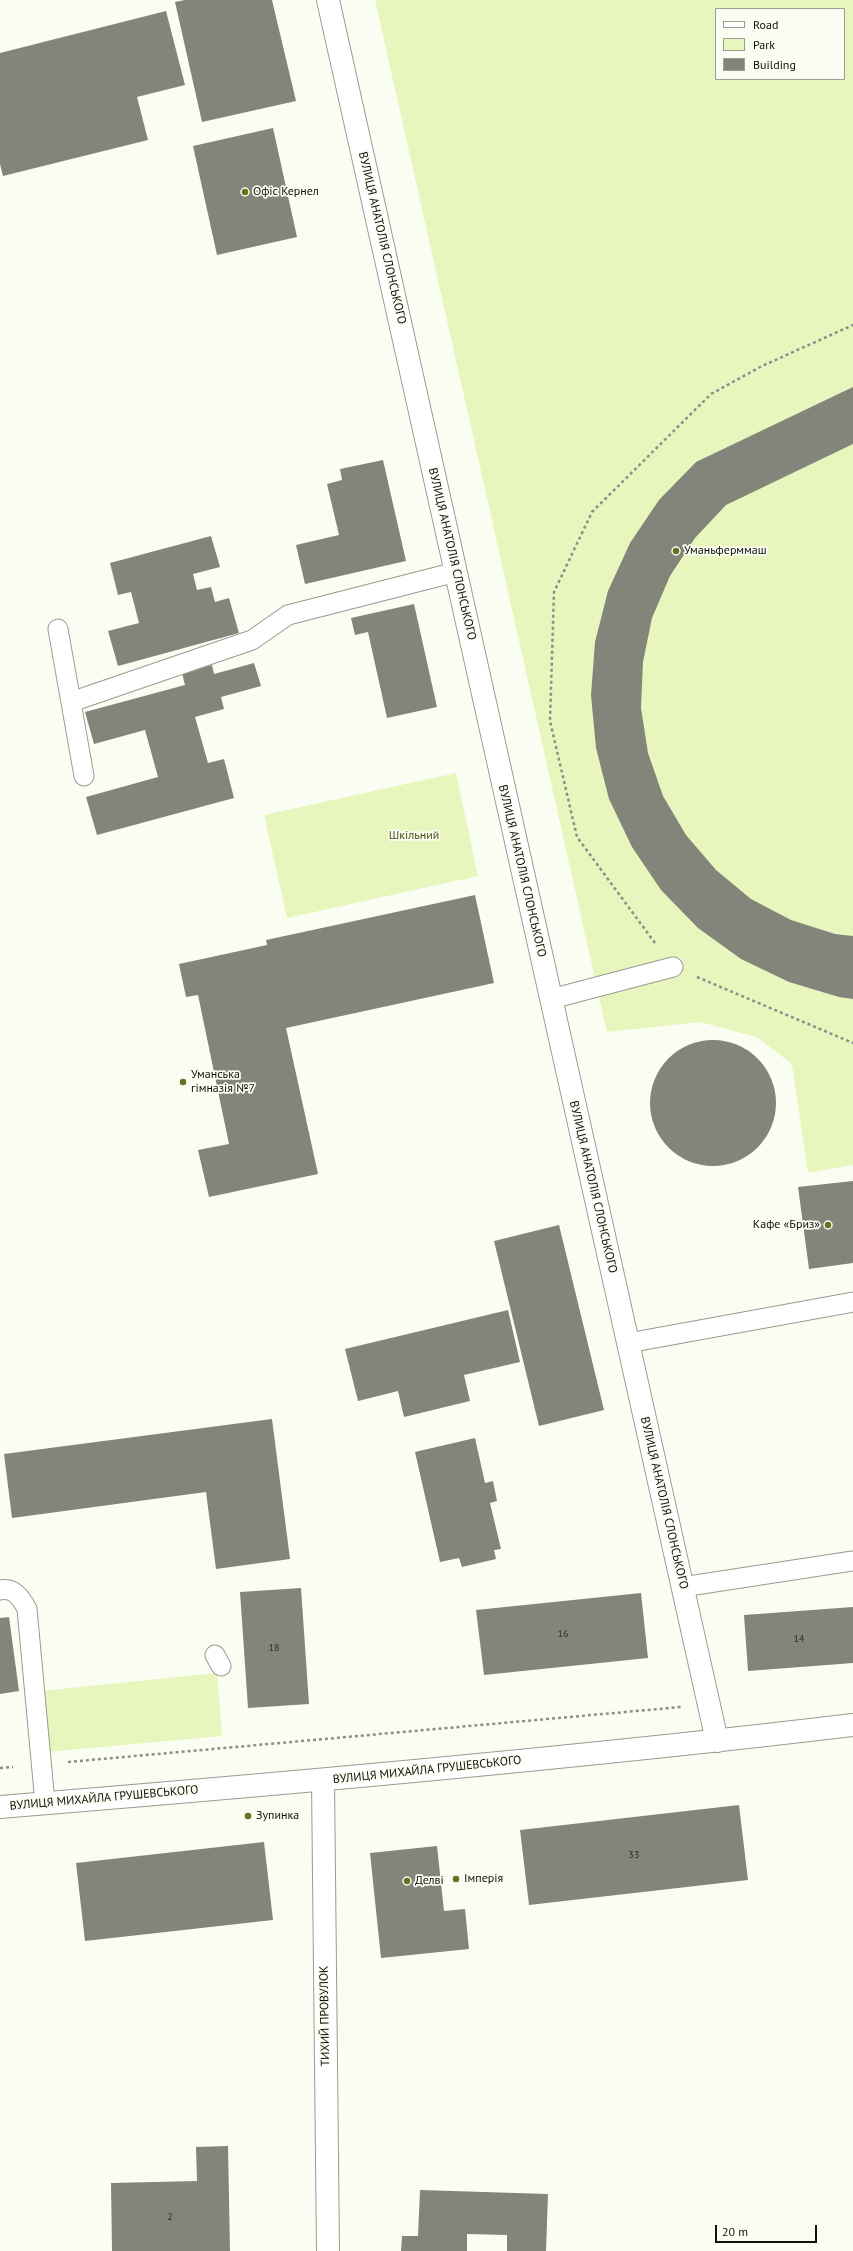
<!DOCTYPE html>
<html>
<head>
<meta charset="utf-8">
<style>
  body { margin:0 }
  #map { position:relative; width:853px; height:2251px; overflow:hidden; background:#fafdf1; font-family:"PT Sans",sans-serif }
  canvas { display:block }
  .legend { position:absolute; left:715px; top:8px; width:130px; height:72px; box-sizing:border-box; background:#fafdf1; border:1px solid #9c9e96; margin:0; padding:5px 7px; list-style:none; font-size:12px; color:#10100d }
  .legend li { display:flex; align-items:center; gap:8px; height:20px }
  .legend b { width:20px; border:1px solid #9c9e96 }
  .scale { position:absolute; left:715px; top:2225px; width:102px; height:18px; box-sizing:border-box; border:2px solid #10100d; border-top:0; padding-left:5px; font-size:12px; line-height:14px; white-space:nowrap; color:#10100d; -webkit-text-stroke:3px #fafdf1; paint-order:stroke }
</style>
</head>
<body>
<div id="map">
<canvas width="853" height="2251"></canvas>
<ul class="legend">
<li><b style="height:5px;background:#fff"></b>Road</li>
<li><b style="height:11px;background:#e8f5bd"></b>Park</li>
<li><b style="height:11px;background:#83857b"></b>Building</li>
</ul>
<div class="scale">20 m</div>
</div>
<script>
const context = document.querySelector('canvas').getContext('2d');
context.lineJoin = 'round';
function paint(path, color) {
  context.fillStyle = color;
  context.fill(path, 'evenodd');
}
function stroke(path, color, width, dash) {
  context.strokeStyle = color;
  context.lineWidth = width;
  context.lineCap = dash ? 'butt' : 'round';
  context.setLineDash(dash || []);
  context.stroke(path);
}
function drawText(font, color, halo, rows, align = 'center') {
  context.font = font + ' "PT Sans",sans-serif';
  context.lineWidth = 3.5;
  context.setLineDash([]);
  context.textBaseline = 'middle';
  context.strokeStyle = halo;
  context.fillStyle = color;
  for (const [text, x, y, turn = 0] of rows) {
    context.save();
    context.translate(x, y);
    context.rotate((+turn || 0) * Math.PI / 180);
    context.textAlign = isNaN(turn) ? turn : align;
    if (halo) context.strokeText(text, 0, 0);
    context.fillText(text, 0, 0);
    context.restore();
  }
}
const green = new Path2D(`
  M375,0H853V1165L808,1173L792,1064L757,1037L700,1022L607,1032ZM716,9H844V79H716Z
  M456,773L478,876L287,918L264,815Z
  M217,1673L222,1736L46,1752L41,1691Z`);
const building = new Path2D(`
  M185,0H272L296,101L202,122L175,2Z
  M166,11L185,85L137,97L148,140L3,176L0,164V53Z
  M273,128L297,237L217,255L193,146Z
  M853,387V444L726,505L695,538L670,576L652,618L643,662L641,708L648,753L663,796L686,835L716,870L751,899L791,920L835,934L853,936V999L839,997L789,982L741,959L698,928L661,890L632,847L609,799L596,748L591,695L595,642L608,591L630,543L659,500L696,462Z
  M383,460L406,561L305,584L296,545L339,535L327,484L342,480L340,469Z
  M211,536L220,567L193,574L197,590L211,587L215,602L229,598L239,633L118,666L108,631L139,623L131,592L118,595L110,563Z
  M414,604L437,707L387,718L368,632L355,635L351,618Z
  M254,663L261,686L221,697L224,709L195,717L208,763L224,759L234,798L97,835L86,797L158,777L145,730L94,744L85,712L185,685L182,673L212,665L214,674Z
  M475,895L494,983L286,1028L318,1174L209,1197L198,1150L229,1144L198,995L186,997L179,964L267,945L266,940Z
  M650 1103a63 63 0 1 1 126 0a63 63 0 1 1-126 0Z
  M853,1181V1263L809,1269L798,1187Z
  M559,1225L604,1410L539,1426L494,1241Z
  M508,1310L520,1362L464,1375L470,1401L404,1417L398,1391L358,1401L345,1349Z
  M272,1419L290,1559L216,1569L206,1492L12,1518L4,1454Z
  M475,1438L485,1483L493,1481L497,1501L490,1503L501,1549L494,1550L496,1559L462,1567L459,1558L440,1562L415,1452Z
  M301,1588L309,1704L248,1708L240,1592Z
  M641,1593L648,1658L484,1675L476,1610Z
  M853,1607V1663L748,1671L744,1615Z
  M9,1617L19,1691L0,1694V1618Z
  M739,1805L748,1880L529,1905L520,1830Z
  M264,1842L273,1920L85,1941L76,1863Z
  M437,1846L444,1911L465,1909L469,1949L381,1958L370,1853Z
  M228,2146L230,2251H112L111,2183L197,2181L196,2147Z
  M420,2190L548,2194L546,2251H507V2235L467,2234V2251H401L402,2236H418Z`);
const path = new Path2D(`
  M655,943L577,837L550,721L554,592L592,512L711,394L762,366L853,325
  M697,977L853,1043
  M68,1762L681,1707
  M0,1768L13,1767`);
const service = new Path2D(`
  M58,629L84,776
  M71,702L252,640L288,615L456,572
  M551,999L673,967
  M628,1343L853,1302
  M682,1587L853,1561
  M0,1590C14,1587 21,1598 27,1609L45,1803
  M215,1655L221,1666`);
const minor = new Path2D(`
  M328,0L717,1741
  M323,1781L328,2251
  M0,1807C285,1784 569,1759 853,1725`);
const markers = [
  [245,192,4,"#65731e"],
  [676,551,4,"#65731e"],
  [183,1082,4,"#65731e"],
  [828,1225,4,"#65731e"],
  [248,1816,4,"#65731e"],
  [456,1879,4,"#65731e"],
  [407,1881,4,"#65731e"]
];
const numberNames = [
  ["16",563,1634],
  ["14",799,1639],
  ["18",274,1648],
  ["33",634,1855],
  ["2",170,2217]
];
const poiNames = [
  ["Офіс Кернел",253,192],
  ["Уманьферммаш",684,551],
  ["Уманська",191,1075],
  ["гімназія №7",191,1089],
  ["Кафе «Бриз»",820,1225,"right"],
  ["Зупинка",256,1816],
  ["Імперія",464,1879],
  ["Делві",415,1881]
];
const streetNames = [
  ["ВУЛИЦЯ АНАТОЛІЯ СЛОНСЬКОГО",382,238,77],
  ["ВУЛИЦЯ АНАТОЛІЯ СЛОНСЬКОГО",452,554,77],
  ["ВУЛИЦЯ АНАТОЛІЯ СЛОНСЬКОГО",522,871,77],
  ["ВУЛИЦЯ АНАТОЛІЯ СЛОНСЬКОГО",593,1187,77],
  ["ВУЛИЦЯ АНАТОЛІЯ СЛОНСЬКОГО",664,1503,77],
  ["ВУЛИЦЯ МИХАЙЛА ГРУШЕВСЬКОГО",427,1770,-6],
  ["ВУЛИЦЯ МИХАЙЛА ГРУШЕВСЬКОГО",104,1798,-5],
  ["ТИХИЙ ПРОВУЛОК",325,2016,-91]
];
const parkNames = [
  ["Шкільний",414,836]
];
paint(green, '#e8f5bd');
paint(building, '#83857b');
stroke(service, '#989b90', 21);
stroke(minor, '#989b90', 24);
stroke(path, '#8d8f87', 2.5, [3, 3]);
stroke(service, '#fff', 19);
stroke(minor, '#fff', 22);
for (const [x, y, r, color] of markers) {
  const dot = new Path2D();
  dot.arc(x, y, r, 0, 2 * Math.PI);
  context.fillStyle = color;
  context.fill(dot);
  stroke(dot, '#fafdf1', 1.5);
}
drawText('10px', '#2d2d28', null, numberNames);
drawText('12px', '#10100d', '#fafdf1', poiNames, 'left');
drawText('12px', '#10100d', '#fafdf1', streetNames);
drawText('12px', '#4c5618', '#fafdf1', parkNames);
</script>
</body>
</html>
